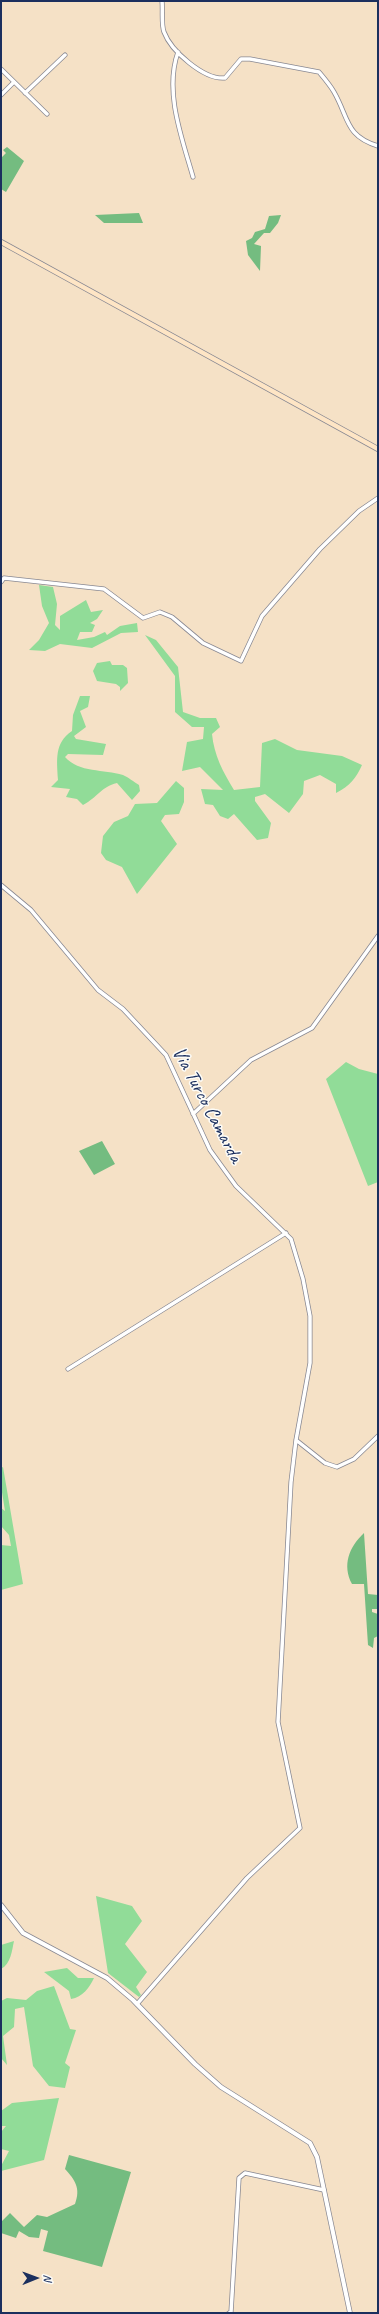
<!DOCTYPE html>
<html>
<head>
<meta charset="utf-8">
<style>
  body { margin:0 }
  #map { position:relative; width:379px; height:2314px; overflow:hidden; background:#f5e1c6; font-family:Caveat,sans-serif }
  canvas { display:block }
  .frame { position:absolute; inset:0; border:2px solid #1b2f5e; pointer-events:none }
  .north { position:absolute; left:16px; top:2258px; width:40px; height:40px; -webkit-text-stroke:3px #fdfcf7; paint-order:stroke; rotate:89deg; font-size:11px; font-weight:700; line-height:16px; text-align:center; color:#1b2f5e }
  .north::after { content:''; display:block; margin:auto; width:14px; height:18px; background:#1b2f5e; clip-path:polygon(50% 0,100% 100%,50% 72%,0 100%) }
</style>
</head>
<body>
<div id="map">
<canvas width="379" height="2314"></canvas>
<div class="frame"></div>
<div class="north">N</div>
</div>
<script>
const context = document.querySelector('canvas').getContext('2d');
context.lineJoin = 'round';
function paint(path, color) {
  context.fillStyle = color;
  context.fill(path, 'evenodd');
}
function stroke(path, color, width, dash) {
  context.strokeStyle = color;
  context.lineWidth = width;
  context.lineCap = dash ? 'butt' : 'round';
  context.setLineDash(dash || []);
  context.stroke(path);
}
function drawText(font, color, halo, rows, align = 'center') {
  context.font = font + ' Caveat,sans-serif';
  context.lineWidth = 3;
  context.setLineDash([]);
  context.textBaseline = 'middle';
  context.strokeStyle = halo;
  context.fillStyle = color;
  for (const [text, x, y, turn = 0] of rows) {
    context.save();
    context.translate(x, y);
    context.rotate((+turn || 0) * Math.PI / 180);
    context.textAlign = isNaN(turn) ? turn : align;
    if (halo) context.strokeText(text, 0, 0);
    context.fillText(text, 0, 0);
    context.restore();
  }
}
const green = new Path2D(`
  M39,585L53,587L57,604L55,625L60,630V616L86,600L91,612L103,610L97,619L90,623L95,625L92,632H80L77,640L94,637L105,632L107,635L120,626L137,623L138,632L121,633L92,648L60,644L45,651L29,650L39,640L49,623L42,606Z
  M145,635L156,640L178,667L183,712L200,718H216L220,727L212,734C214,755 223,772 234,790L260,787L262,743L275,739L297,750L342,756L362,765C356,778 350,786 336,793V784L320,775L304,781L303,794L289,813L265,794L255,797V801L271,823L268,838L257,840L234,814L228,819L220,816L213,805L205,804L201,789L223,790L200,767L182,771L187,742L203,739L204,727H192L175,712V676Z
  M110,661L112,665H123L127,668L128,683L120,691V687L116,684L97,681L93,671L97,663Z
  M80,696H90L88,707L80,711L86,727L74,736L76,739L106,744L103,755L68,754L65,757C79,773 104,769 123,775C128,777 134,782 139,785L140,791L132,800L117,783C101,787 98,797 83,805L77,799L66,797L70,789L51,787L58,780C57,760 54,743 72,731L73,715Z
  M176,781L184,788V802L179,814L165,815L161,821L177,844L137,894L122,867L106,860L101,853L103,836L114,822L128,816L135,804L157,803Z
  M346,1062L359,1069L378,1074V1182L368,1186L326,1079Z
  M3,1467L23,1584L1,1590V1545L11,1546L9,1535L1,1526V1508L5,1511L1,1486V1468Z
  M96,1896L132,1906L142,1921L125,1944L147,1972L136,1987L141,1995L139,1997L108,1973Z
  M14,1941C12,1950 11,1964 1,1969V1945Z
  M67,1968L78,1978H94C89,1988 83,1997 71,1999L69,1991L44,1972Z
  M54,1986L70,2029L76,2030L65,2063L70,2067L65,2088L49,2086L33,2066L24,2007L15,2009L14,2027L3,2036L7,2065L1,2058V2001L7,1998L26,2000L37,1991Z
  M59,2098L44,2160L1,2171V2166L9,2151L1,2149V2132L6,2126H1V2111L12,2103Z`);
const forest = new Path2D(`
  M7,147L24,161L6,192L1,189V158L6,153L3,150Z
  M139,213L143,223H104L95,215Z
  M281,215L278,223L270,233H264L254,244L261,246L260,271L248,255L246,241L252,238L255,232L265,229L269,216Z
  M102,1141L115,1164L94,1175L79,1151Z
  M364,1533L368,1594L378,1595V1609H372V1612L378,1614V1636L374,1638L373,1648L368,1645L364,1584H352C342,1565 349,1547 364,1533Z
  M69,2155L131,2172L102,2267L43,2251L48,2231L41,2229L39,2238L29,2237L19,2231L16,2238L1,2233V2222L10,2213L24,2227L37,2215L47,2217L75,2204C81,2188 75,2180 65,2169Z`);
const minor = new Path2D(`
  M162,1C163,10 161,24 164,32C171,51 204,80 225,78L241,59H250L319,72C324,78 330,85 334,92C349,118 345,136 378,146
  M178,52C164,92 182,138 193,177
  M1,69L47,114
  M25,93L65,55
  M1,95L14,82
  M1,582L4,578L104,589L143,618L160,612L172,617L203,643L241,661L262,616L320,549L359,511L378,498
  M1,885L31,910L98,990L123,1009L166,1055L210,1150L236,1186L291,1239L303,1279L310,1316V1363L296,1440L291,1482L278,1722L300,1828L247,1878L137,2004
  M193,1114L251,1060L312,1028L378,936
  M68,1369L286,1233
  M296,1440L325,1463L337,1467L354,1459L378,1436
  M229,2313L231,2312L239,2178L245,2173L324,2190`);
const tertiary = new Path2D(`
  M1,1905L23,1933L107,1978L133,2000L195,2064L221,2087L310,2143L317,2157L350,2313`);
const secondary = new Path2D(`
  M1,242L378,449`);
const streetNames = [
  ["Via Turco Camarda",207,1105,62]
];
paint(green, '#91dc98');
paint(forest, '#74bc80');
stroke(minor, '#888892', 5);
stroke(tertiary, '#888892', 5.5);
stroke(secondary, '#888892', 6);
stroke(minor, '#fff', 3.5);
stroke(tertiary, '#fff', 4);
stroke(secondary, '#fee5c5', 4.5);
drawText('20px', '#1b2f5e', '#fdfcf7', streetNames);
</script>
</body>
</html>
